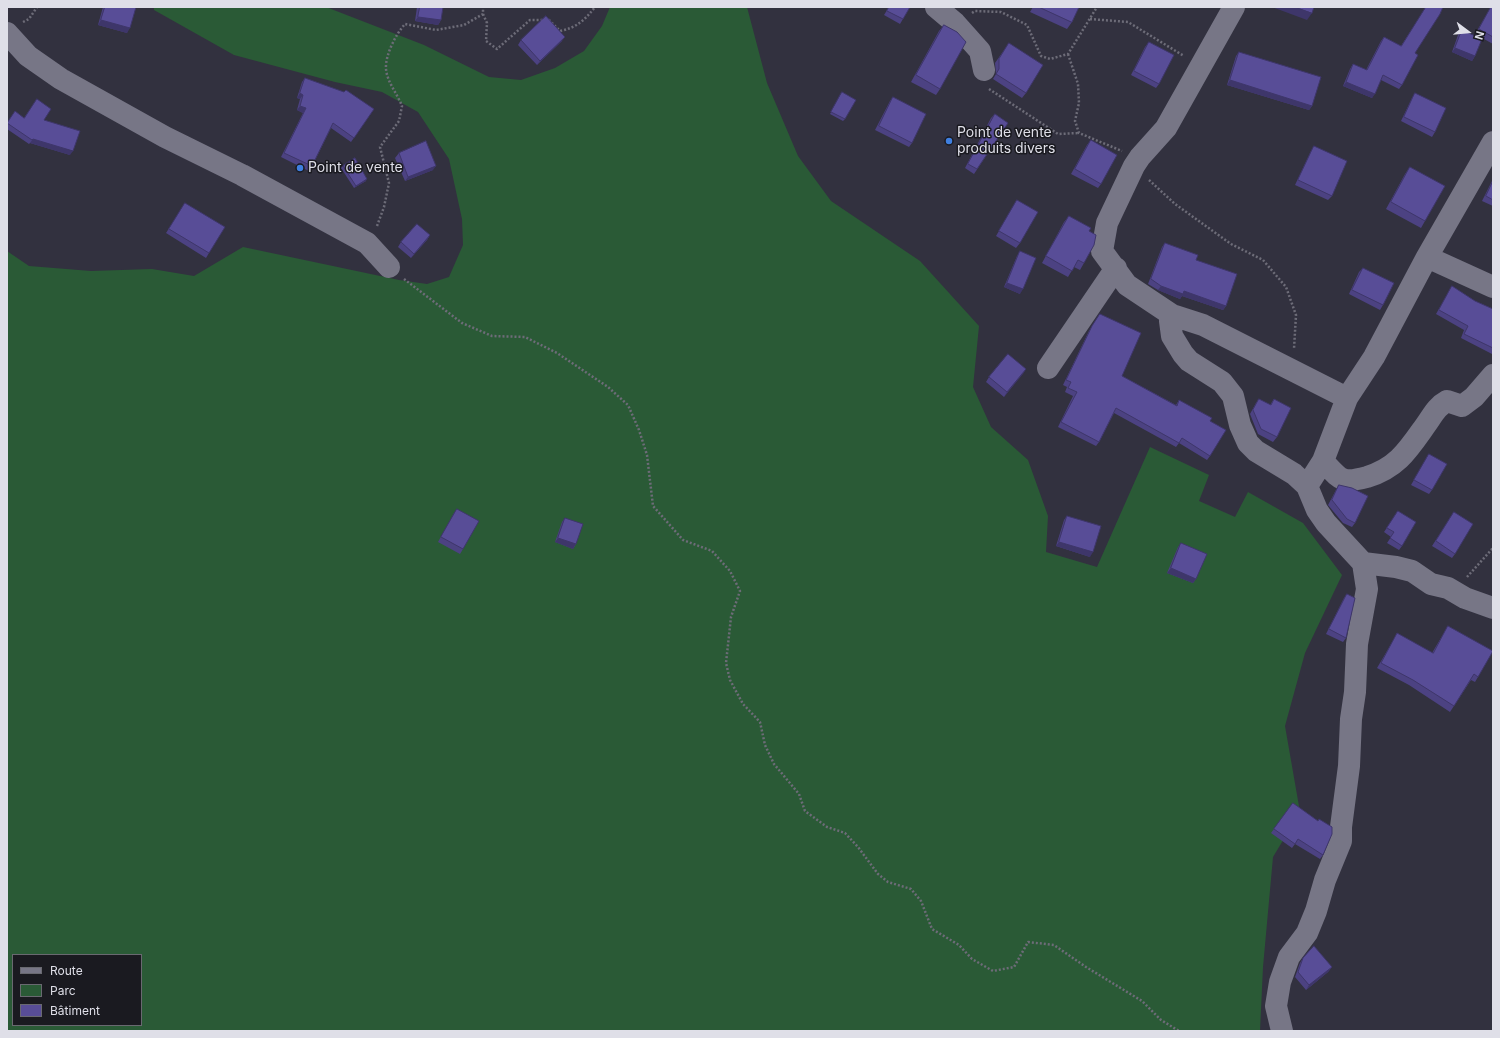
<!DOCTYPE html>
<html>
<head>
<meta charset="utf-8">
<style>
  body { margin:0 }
  #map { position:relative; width:1500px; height:1038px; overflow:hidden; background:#32313f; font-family:Inter,sans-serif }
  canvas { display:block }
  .frame { position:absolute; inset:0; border:8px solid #dfdfe8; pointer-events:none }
  .legend { position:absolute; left:12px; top:954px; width:130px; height:72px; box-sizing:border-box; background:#1a1a20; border:1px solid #696970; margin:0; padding:5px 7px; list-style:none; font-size:12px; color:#dfdfe8 }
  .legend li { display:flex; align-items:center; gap:8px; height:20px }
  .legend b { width:20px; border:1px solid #696970 }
  .north { position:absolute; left:1448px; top:12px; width:40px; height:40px; -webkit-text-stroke:3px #1a1a20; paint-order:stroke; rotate:106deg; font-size:11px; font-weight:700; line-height:16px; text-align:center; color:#dfdfe8 }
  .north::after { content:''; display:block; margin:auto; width:14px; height:18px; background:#dfdfe8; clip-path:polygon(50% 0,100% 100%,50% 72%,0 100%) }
</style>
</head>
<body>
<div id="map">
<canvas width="1500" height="1038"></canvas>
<div class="frame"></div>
<ul class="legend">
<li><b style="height:5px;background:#777686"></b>Route</li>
<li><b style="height:11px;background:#2a5a36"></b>Parc</li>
<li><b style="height:11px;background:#584d97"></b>Bâtiment</li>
</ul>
<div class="north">N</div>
</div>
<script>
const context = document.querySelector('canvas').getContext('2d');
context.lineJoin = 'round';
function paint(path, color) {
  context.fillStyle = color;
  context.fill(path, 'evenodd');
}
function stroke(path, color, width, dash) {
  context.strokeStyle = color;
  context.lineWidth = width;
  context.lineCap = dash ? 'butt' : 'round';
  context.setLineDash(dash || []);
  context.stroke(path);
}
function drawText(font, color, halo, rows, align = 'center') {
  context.font = font + ' Inter,sans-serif';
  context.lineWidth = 3;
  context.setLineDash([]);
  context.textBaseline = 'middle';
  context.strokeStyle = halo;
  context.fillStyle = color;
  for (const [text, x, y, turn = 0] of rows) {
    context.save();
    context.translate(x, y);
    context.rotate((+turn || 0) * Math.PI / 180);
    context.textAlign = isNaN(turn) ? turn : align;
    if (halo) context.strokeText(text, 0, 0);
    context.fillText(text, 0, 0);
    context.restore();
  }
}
const green = new Path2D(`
  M154,7H326L424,45L489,77L521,80L555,68L584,51L602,26L610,7H747L767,83L798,156L831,201L920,261L979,326L973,387L991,427L1028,460L1048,516L1046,552L1097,567L1150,447L1209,475L1199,501L1235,517L1248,492L1303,523L1342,575L1305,653L1285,726L1300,812L1273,857L1263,967L1260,1031H7V251L29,266L91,271L152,269L194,276L243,247L399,280L427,284L449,277L463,245L462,219L449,159L418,112L382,92L335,82L234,55L154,10ZM13,955H141V1025H13Z`);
const path = new Path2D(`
  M972,13L975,11L1001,12L1027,25L1041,56L1050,59L1068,54L1097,7
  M483,14L487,23L486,41L497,49L530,20H549L560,31C576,28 585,20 595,7
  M1090,19L1128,22L1184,56
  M23,22L29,19L37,7
  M1068,54L1078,84L1079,103L1075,121L1079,133L1122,151
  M989,89L1058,134L1079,133
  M1149,180L1175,204L1231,244L1263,260L1286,287L1296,315L1294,349
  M377,226L384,207L389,183L380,147L399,121L402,106C398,95 387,82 386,69C385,55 396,34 405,24L436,30L464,25L483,14V7
  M404,279L462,323L492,336L525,337L557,353L608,387L628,405L639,430L647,455L653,506L683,540L712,551L730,571L740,591L731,617L726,663L730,680L743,704L760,722L765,745L774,764L799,794L805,811L827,827L845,833L858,847L878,874L888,882L911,889L921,901L932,929L959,945L972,959L993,971L1014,967L1028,942L1054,945L1086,967L1142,1001L1161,1020L1179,1031
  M1467,577L1493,548`);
const minor = new Path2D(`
  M936,7L955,23L980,51L984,70
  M1234,7L1166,128L1140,157L1134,166L1107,223L1102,251L1127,285L1172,315L1203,325L1347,398L1323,461L1307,486L1317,510L1326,523L1363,563L1367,589L1357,644L1355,692L1351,719L1349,766L1341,827V841L1325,880L1316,911L1307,933L1289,957L1280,982L1276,1006L1282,1031
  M7,33L28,56L61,79L165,137L242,175L367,243L389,267
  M1427,257L1493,287
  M1172,315L1170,321L1172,336L1183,354L1189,361L1222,382L1233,396L1240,425L1248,443L1256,451L1294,474L1307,486
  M1048,368L1116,268
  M1347,398L1374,357L1427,257L1493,142
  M1323,461C1341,480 1341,484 1367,477C1397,468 1408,450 1425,426C1433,415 1436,407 1447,401L1462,406L1474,397L1493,375
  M1363,563L1396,567L1412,571L1431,584L1448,588L1465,598L1493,608`);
const wall = new Path2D(`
  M103,7H136L127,33L98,25Z
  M417,7H443L441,20L438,25L415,21Z
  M889,7H910L900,24L884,15Z
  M1033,7H1079L1072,22L1067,29L1030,12Z
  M1491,7H1493V44L1475,34Z
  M944,25L940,89L936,95L911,82L939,31Z
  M1462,30L1475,56L1472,61L1452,52L1458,35Z
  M1384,37L1415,53L1402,85L1399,89L1381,80L1372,98L1343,86L1350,69L1353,64L1366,70L1381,41Z
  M521,40L562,41L537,65L518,45Z
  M1149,42L1159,84L1156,88L1131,75L1145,47Z
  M1009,43L1026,93L1022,98L993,79L996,74L995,63Z
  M1239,52L1312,106L1309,110L1227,85L1236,56Z
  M305,78L374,109L351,142L331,128L312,166L309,171L281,157L303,113L297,110L300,99L297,98L302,82Z
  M1415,93L1435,132L1432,137L1401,121L1412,98Z
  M841,94L845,119L843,121L830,114Z
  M893,97L912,143L909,147L875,130L890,101Z
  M995,114L1008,123L974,174L965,168L991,118Z
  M24,118L44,120L70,155L30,143L29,144L7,129V122Z
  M1091,140L1101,184L1098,188L1071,174L1087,145Z
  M1314,146L1332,196L1328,200L1295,185L1311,151Z
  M399,153L433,170L405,181L395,158Z
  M343,166L366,181L354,188L341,168Z
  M1410,167L1425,221L1421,228L1386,209L1405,174Z
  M1493,179V206L1482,201Z
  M1017,200L1020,243L1016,248L996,236Z
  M185,203L209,253L206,258L166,233Z
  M1069,216L1089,231L1084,263L1080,270L1074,267L1068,277L1042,263L1064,222Z
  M430,235L427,240L411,258L398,247L401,242Z
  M1165,243L1196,260L1226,306L1223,310L1182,296L1180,299L1158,290L1148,284L1162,247Z
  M1020,251V294L1004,287L1017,256Z
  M1363,268L1383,305L1380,310L1349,294L1359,272Z
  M1452,286L1475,301L1493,309V352L1492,354L1461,338L1464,330L1436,314Z
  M1100,314L1122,376L1176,405L1179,400L1210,421V456L1207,460L1179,443L1176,447L1114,413L1099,442L1096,446L1058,427L1073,396L1065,392L1067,387L1063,385L1089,331Z
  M1026,369L1004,397L986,382L989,377Z
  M1259,399L1270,405L1274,399L1277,437L1273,442L1258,434L1250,414L1256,403Z
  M1429,454L1432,490L1429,494L1411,485Z
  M1339,485L1355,523L1352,527L1343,523L1328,505L1336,490Z
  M457,509L463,549L460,554L438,542L454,513Z
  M1398,511L1402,546L1399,550L1387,543L1391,537L1384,532Z
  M1454,512L1455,554L1452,558L1432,546Z
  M1067,516L1090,557L1056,546L1064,520Z
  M565,518L576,544L573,549L555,542L562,522Z
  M1181,543L1196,579L1193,583L1167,573L1178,547Z
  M1347,594L1346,638L1343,642L1326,634L1344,598Z
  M1448,626L1478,677L1475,682L1471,680L1450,712L1409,685L1377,668L1394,639L1397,633L1432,653Z
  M1293,803L1318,821L1323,855L1320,859L1295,844L1292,848L1271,833Z
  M1303,958L1332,967L1328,972L1306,990L1295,977L1300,963Z`);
const shadedWall = new Path2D(`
  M1272,7H1295L1312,13L1307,20Z
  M418,17L441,20L438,25L415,21Z
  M101,20L130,28L127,33L98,25Z
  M565,37L562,41L537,65L540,61Z
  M1455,48L1475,56L1472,61L1452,52Z
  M1230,80L1312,106L1309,110L1227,85Z
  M1346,82L1375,94L1372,98L1343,86Z
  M300,93L303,95L300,99L297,98Z
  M300,106L306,108L303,113L297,110Z
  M33,139L73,151L70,155L30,143Z
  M436,166L433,170L405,181L408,177Z
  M367,179L366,181L354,188L356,186Z
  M430,235L427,240L411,258L414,254Z
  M1007,283L1023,289L1020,294L1004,287Z
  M1161,286L1184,291L1226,306L1223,310L1182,296L1180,299L1158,290Z
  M1026,369L1023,374L1004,397L1007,392Z
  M558,538L576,544L573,549L555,542Z
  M1059,542L1093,552L1090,557L1056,546Z
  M1171,568L1196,579L1193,583L1167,573Z
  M1332,967L1328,972L1306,990L1309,985Z`);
const building = new Path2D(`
  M105,7H136L130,28L101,20Z
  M420,7H443L441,20L418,17Z
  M889,7H910L903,19L887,11Z
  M1039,7H1079L1072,22Z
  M1295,7H1314L1312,13Z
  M1426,7H1443L1440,14L1415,53L1418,55L1402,85L1383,75L1375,94L1346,82L1353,64L1367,70L1384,37L1401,46Z
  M1491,7H1493V37L1479,29Z
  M546,16L565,37L540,61L521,40Z
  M944,25L957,32L966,42L940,89L916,75Z
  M1462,30L1482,39L1475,56L1455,48Z
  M1149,42L1174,55L1159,84L1134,71Z
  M1009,43L1043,65L1026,93L996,74L999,69V59Z
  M1239,52L1321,77L1312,106L1230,80Z
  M305,78L344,92L346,90L374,109L354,138L333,123L312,166L284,153L306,108L300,106L303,95L300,93Z
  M842,92L856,100L845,119L831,112Z
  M1415,93L1446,108L1435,132L1404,117Z
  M893,97L926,114L912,143L879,126Z
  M37,99L51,109L44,120L80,131L73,151L33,139L32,140L7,123L15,111L24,118Z
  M995,114L1008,123L977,169L968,164Z
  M1091,140L1117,155L1101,184L1075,169Z
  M426,141L436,166L408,177L399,153Z
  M1314,146L1347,161L1332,196L1298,180Z
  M355,158L367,179L356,186L343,166Z
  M1410,167L1445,186L1425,221L1391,202Z
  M1493,181V200L1486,196Z
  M1017,200L1038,212L1020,243L999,231Z
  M185,203L225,227L209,253L169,229Z
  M1069,216L1091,228L1089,231L1096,235L1094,245L1084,263L1078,260L1072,271L1046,256Z
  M417,224L430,235L414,254L401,242Z
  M1165,243L1198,255L1196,260L1237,274L1226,306L1184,291L1183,294L1161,286L1151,279Z
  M1020,251L1036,258L1023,289L1007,283Z
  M1363,268L1394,283L1383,305L1352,290Z
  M1452,286L1475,301L1493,309V348L1464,334L1468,326L1439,310Z
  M1100,314L1141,333L1122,376L1177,406L1179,400L1212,418L1210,421L1226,430L1210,456L1182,438L1179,443L1116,408L1099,442L1061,422L1077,392L1068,388L1071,382L1066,380L1092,326Z
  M1008,354L1026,369L1007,392L989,377Z
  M1259,399L1271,405L1274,399L1291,408L1277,437L1261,429L1253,410Z
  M1429,454L1447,464L1432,490L1414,480Z
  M1339,485L1352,488L1368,496L1355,523L1347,519L1332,500Z
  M457,509L479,521L463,549L441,537Z
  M1398,511L1416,522L1402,546L1390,538L1394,532L1387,528Z
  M1454,512L1473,524L1455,554L1436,541Z
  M1067,516L1101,526L1093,552L1059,542Z
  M565,518L583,524L576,544L558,538Z
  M1181,543L1207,554L1196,579L1171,568Z
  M1347,594L1355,598L1346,638L1329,629Z
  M1448,626L1493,651L1478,677L1474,674L1454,706L1413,680L1381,663L1397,633L1433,653Z
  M1293,803L1318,821L1319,819L1332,827V834L1323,855L1298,839L1295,844L1274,829Z
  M1314,946L1332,967L1309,985L1298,972L1303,958Z`);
const markers = [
  [949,141,4,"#3f7fe0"],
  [300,168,4,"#3f7fe0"]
];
const poiNames = [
  ["Point de vente",957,133],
  ["produits divers",957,149],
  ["Point de vente",308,168]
];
paint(green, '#2a5a36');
stroke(path, '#6d6c78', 2.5, [2, 2]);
stroke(minor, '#777686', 22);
paint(wall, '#4c4282');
paint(shadedWall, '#3e366a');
paint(building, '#584d97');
stroke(building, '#3e366a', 1);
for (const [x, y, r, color] of markers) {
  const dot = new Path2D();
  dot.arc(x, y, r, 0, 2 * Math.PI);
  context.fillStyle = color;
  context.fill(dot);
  stroke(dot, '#1a1a20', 1.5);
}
drawText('14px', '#dfdfe8', '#1a1a20', poiNames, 'left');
</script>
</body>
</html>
